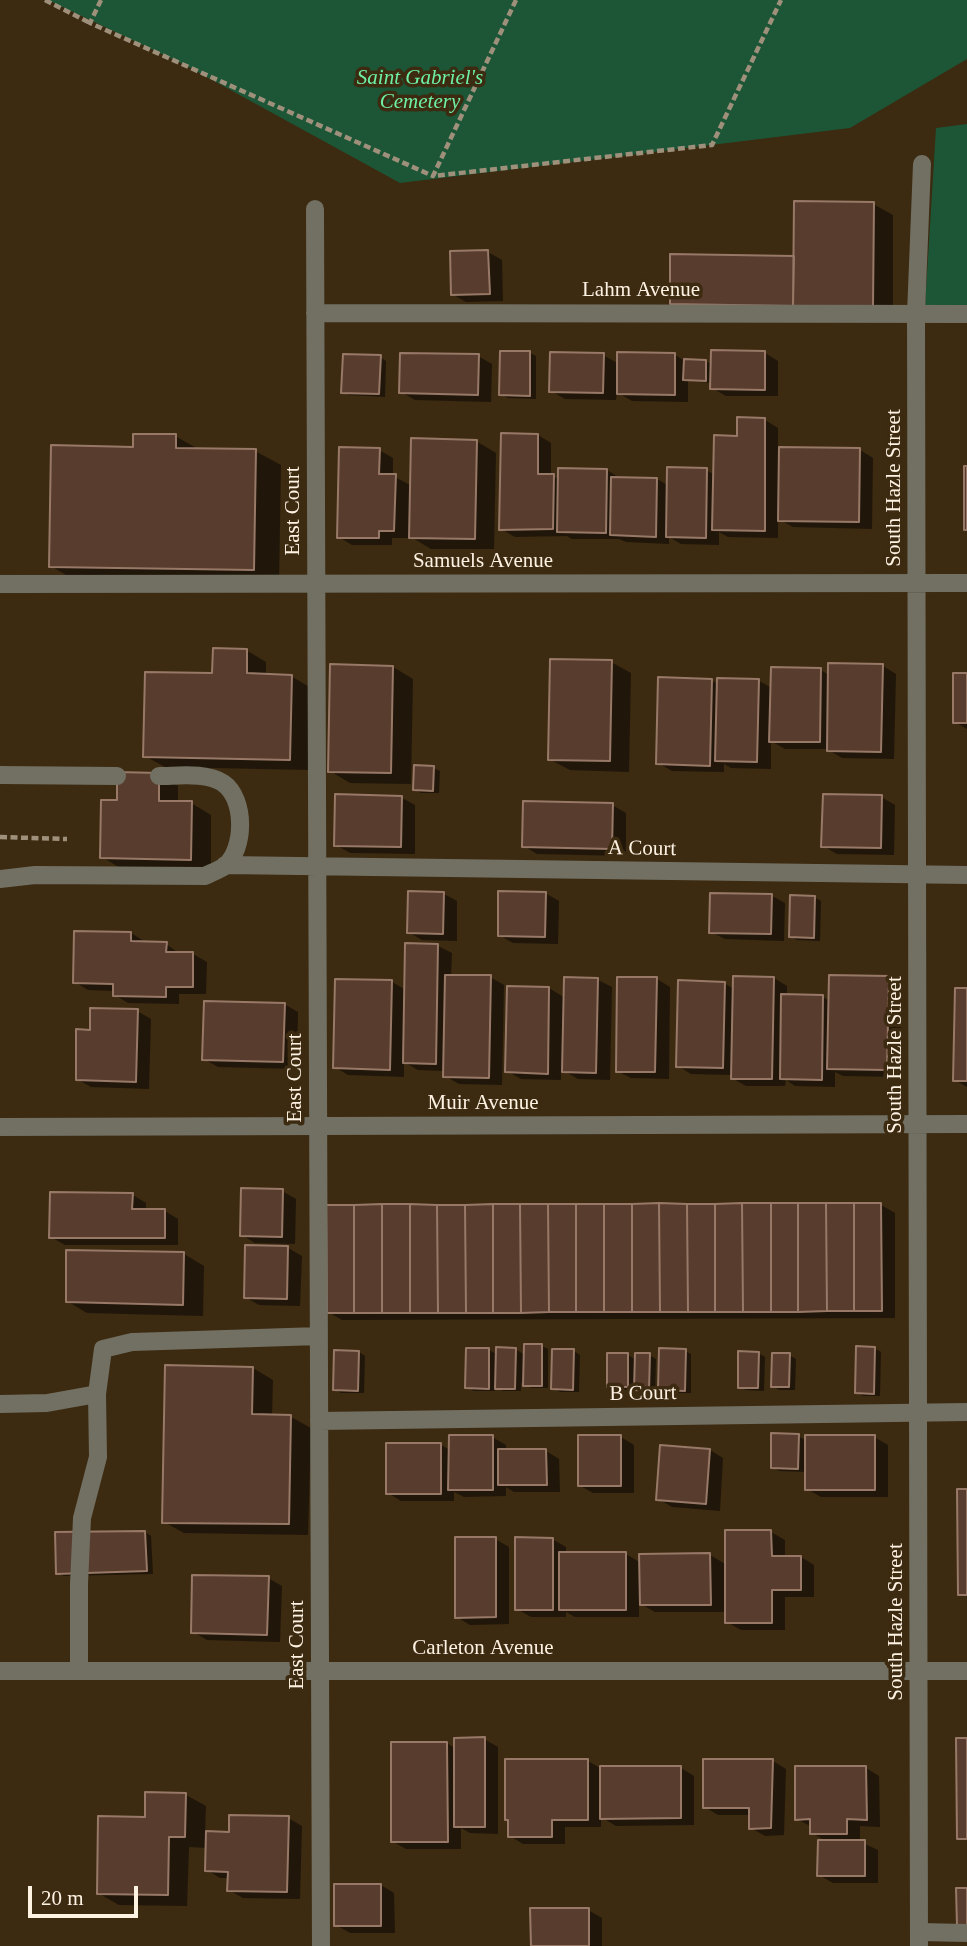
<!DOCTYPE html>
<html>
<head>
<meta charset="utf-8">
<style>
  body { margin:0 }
  #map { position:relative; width:967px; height:1946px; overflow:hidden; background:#3c2a11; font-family:Georgia,serif }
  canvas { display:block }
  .scale { position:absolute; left:28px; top:1886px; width:110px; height:32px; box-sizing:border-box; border:4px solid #fef2e3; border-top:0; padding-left:9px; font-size:21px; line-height:24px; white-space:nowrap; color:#fef2e3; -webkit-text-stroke:5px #3c2a11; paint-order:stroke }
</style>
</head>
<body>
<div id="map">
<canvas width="967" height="1946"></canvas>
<div class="scale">20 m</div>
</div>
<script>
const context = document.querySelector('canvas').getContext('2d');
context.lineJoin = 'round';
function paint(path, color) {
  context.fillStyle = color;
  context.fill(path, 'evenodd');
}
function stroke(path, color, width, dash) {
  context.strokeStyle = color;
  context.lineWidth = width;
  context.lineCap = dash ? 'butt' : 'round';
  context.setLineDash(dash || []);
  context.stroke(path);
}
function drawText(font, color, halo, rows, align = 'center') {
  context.font = font + ' Georgia,serif';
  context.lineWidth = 7;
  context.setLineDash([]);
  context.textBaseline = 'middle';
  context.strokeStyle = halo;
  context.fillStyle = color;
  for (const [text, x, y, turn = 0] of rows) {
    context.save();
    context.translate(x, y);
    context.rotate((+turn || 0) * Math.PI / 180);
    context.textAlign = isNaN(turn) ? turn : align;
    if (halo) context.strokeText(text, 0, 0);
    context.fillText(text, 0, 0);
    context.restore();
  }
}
const green = new Path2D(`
  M48,0H967V59L850,128L400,183L185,65Z
  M967,124V308L925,307L936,128Z`);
const shadow = new Path2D(`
  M873,204L893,215V317L692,315L672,303L795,258Z
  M488,252L502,260L503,301L466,302L452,294Z
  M530,353L536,356V399L508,398L501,394Z
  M765,353L778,361V396H726L712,388V383L688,381V402L632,401L617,392L616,400L565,399L551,391L603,355L619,364L675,355L685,361H706L712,365Z
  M478,356L492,364L491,402L415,400L401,392Z
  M380,357L386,361L385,397L349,395L343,392Z
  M765,420L778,428V448L860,450L873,458L872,529L793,527L778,519V538L728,537L719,532V545L681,544L669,537V544L626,542L619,539H572L567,536L515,537L501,529L538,435L551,443V476L559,479L607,470L621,479H657L669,486L706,470L715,475L738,437Z
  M175,436L200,450L255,451L281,465L279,584L76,581L51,566Z
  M476,441L496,453L494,549H431L408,535V538H392V545H352L339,537L379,450L393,458V476L412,486Z
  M246,650L266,662V676H291L311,688L310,770L165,767L145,756L214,675Z
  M611,662L631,673L629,772L570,770L549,759Z
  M883,666L896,674L894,759L842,758L827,749H785L771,741V769L731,768L724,764V772L672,771L658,763L711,680L719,685L759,681L772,688L821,670L830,676Z
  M393,667L413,679L411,784L350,783L330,771Z
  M967,675V729L955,722Z
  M433,768L440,771L439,793H421L415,789Z
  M158,774L178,786V803H191L211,815V870L122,869L102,857L118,802Z
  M881,797L895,805L894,855L837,854L823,846Z
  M402,798L415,805V854L350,853L336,845Z
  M612,805L626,813V856L537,854L524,846Z
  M545,893L559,901L558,944L513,943L499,935Z
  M444,894L457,901V941L422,940L408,932Z
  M772,896L785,903L784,941L725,939L711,932Z
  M814,897L821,901L820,941L797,940L790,936Z
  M131,933L144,941V943L166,944L180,954H193L207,962L206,994H179V1004L128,1003L115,995V991L88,990L75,982Z
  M407,945L438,946L452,953L451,976L490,977L504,985L502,1085L459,1084L445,1076V1071L418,1070L404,1062V1077L348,1075L335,1067L392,982L406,990Z
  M774,978L787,986V996L823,997L830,1001L888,978L902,986L900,1077L843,1076L835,1072V1087L795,1086L786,1080L785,1086H746L732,1078V1075L691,1074L678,1066L724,983L734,989Z
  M657,979L670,987L669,1079L631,1078L617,1071Z
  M598,980L612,987L610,1080L578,1079L561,1069V1080L521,1079L507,1071L549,988L565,998Z
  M967,990V1087L955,1080Z
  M284,1004L298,1012L297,1069L218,1067L204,1059Z
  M137,1011L151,1019L149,1089L91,1087L77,1079L92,1032Z
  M282,1191L296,1199L295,1244L255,1243L242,1235Z
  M133,1195L146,1203V1210L165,1211L178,1219V1245H65L51,1237Z
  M881,1205L895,1213V1318L342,1320L328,1312Z
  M288,1248L302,1256L300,1306L259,1305L245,1297Z
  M184,1254L204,1266L203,1316L87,1313L67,1301Z
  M542,1346L548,1349V1388H531L521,1383V1391H503L495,1386V1391H474L467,1387L489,1350L498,1355L515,1349L525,1355Z
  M874,1348L881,1352L880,1396H863L857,1392Z
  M574,1351L580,1355L579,1392H560L553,1388Z
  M685,1351L691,1354V1393H667L660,1389Z
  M359,1352L365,1356L364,1393H341L335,1389Z
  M758,1353L765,1357L764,1391L746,1390L739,1387Z
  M628,1355L636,1360L649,1355L656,1359L655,1393H642L634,1388V1390H615L608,1386Z
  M789,1355L796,1359L795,1390H779L773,1386Z
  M253,1368L273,1380L272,1416L291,1417L311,1428L308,1535L184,1533L164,1522Z
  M798,1436L807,1441L874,1437L888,1445V1497H821L807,1489V1472L779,1471L772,1467Z
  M492,1437L506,1445V1451H546L559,1459L560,1492H514L506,1487V1496L464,1497L454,1492V1501H401L388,1493L441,1445L450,1450Z
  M621,1437L634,1445V1493H593L579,1485Z
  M710,1450L723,1458L720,1511L672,1507L658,1499Z
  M145,1532L151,1536L153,1574L64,1576L57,1573Z
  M771,1532L785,1540V1557H801L814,1565V1597H785V1630H741L727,1622V1612H655L639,1603V1617H575L566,1612V1617H531L517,1609L552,1539L566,1547V1554H626L641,1563L710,1555L727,1565Z
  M495,1539L509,1547V1624L470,1625L457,1617Z
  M268,1578L282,1586L280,1642L207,1640L193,1632Z
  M484,1739L498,1747V1834L470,1833L461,1828V1849H406L392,1841L447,1743L456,1749Z
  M588,1761L600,1768H681L694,1776V1825L616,1826L601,1817V1827H565V1844H523L510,1836L509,1821L507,1819Z
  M773,1761L786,1769L784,1835L765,1836L751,1828V1815H718L705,1807Z
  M866,1768L879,1776L880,1827L860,1826V1842L878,1850V1883H833L819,1875L826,1841L812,1833V1827L797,1819Z
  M147,1794L186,1795L206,1806L205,1833L230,1834L288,1818L302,1826L300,1899L243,1898L229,1890V1878H220L207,1870V1848L189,1847L187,1906L119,1905L98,1893L146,1818Z
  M381,1885L394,1893L395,1933H350L336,1925Z
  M588,1910L602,1918V1946H532Z`);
const building = new Path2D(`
  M794,201L874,202L873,307L793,306Z
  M488,250L490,294L451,295L450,251Z
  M670,254L794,256L793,306L670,304Z
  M711,350L765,351V390L710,389Z
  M500,351H530V396L499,395Z
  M550,352L604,353L603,393L549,392Z
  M617,352L675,353V395L617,394Z
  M400,353L479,354L478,395L399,393Z
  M343,354L381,355L379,394L341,393Z
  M684,359L706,360V381L683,380Z
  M737,417L765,418V531L712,530L714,435L737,436Z
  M501,433L538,434V474H554L553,529L499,530Z
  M133,434H176V448L256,449L254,570L49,567L51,445L133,447Z
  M411,438L477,440L475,539L409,538Z
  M339,447L380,448L379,474H396L394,531H379V538H337Z
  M779,447L860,448L859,522L778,521Z
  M964,466H967V530H964Z
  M667,467L707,468L706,538L666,537Z
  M558,468L607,469L606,533L557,532Z
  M611,477L657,478L656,537L610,535Z
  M213,648L247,649V673L292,675L290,760L143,757L145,672L212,673Z
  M550,659L612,660L610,761L548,760Z
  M828,663L883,664L881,752L827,751Z
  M330,664L393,666L391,773L328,772Z
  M771,667L821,668L820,742H769Z
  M953,673H967V723H953Z
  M658,677L712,679L710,766L656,764Z
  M717,678L759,679L757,762L715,761Z
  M414,765L434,766L433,791L413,790Z
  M117,772L159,773V801H192L191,860L100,858L101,800H117Z
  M335,794L402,796L401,847L334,846Z
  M823,794L882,795L881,848L821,847Z
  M523,801L613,803L612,849L522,847Z
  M408,891L444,892L443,934L407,933Z
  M498,891L546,892L545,937L498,936Z
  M710,893L772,894L771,934L709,933Z
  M790,895L815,896L814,938L789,937Z
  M74,931L131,932V941L167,942L166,952H193V987H166V997L113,996V984L73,983Z
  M405,943L438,944L436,1064L403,1063Z
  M445,975H491L489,1078L443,1077Z
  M829,975L889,976L887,1070L827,1069Z
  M733,976L774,977L772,1079H731Z
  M564,977L598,978L596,1073L562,1072Z
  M617,977H657L655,1072H616Z
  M335,979L392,980L390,1070L333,1068Z
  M678,980L725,982L723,1068L676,1067Z
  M507,986L549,987L548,1074L505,1072Z
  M955,988H967V1081H953Z
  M781,994L823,995L822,1080L780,1079Z
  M204,1001L285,1003L283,1062L202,1060Z
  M90,1008L138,1009L136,1082L76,1080V1029L90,1030Z
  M241,1188L283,1189L282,1237L240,1236Z
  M50,1192L133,1193L132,1209H165V1238H49Z
  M659,1203L660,1312H632V1204Z
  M659,1203L687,1204L688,1312H660Z
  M742,1203H771V1312H743Z
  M742,1203L743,1312H715V1204Z
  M771,1203H798V1312H771Z
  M798,1203H826L827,1311L798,1312Z
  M826,1203H854V1311H827Z
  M854,1203H881L882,1311H854Z
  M382,1204H410V1313H382Z
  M382,1204V1313H354V1205Z
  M410,1204L437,1205L438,1313H410Z
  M493,1204V1313H466L465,1205Z
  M493,1204H520L521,1313H493Z
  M520,1204H548L549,1312L521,1313Z
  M548,1204H576V1312H549Z
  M576,1204H604V1312H576Z
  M604,1204H632V1312H604Z
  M687,1204H715V1312H688Z
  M326,1205H354V1313H327Z
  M437,1205H465L466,1313H438Z
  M245,1245L288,1246L287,1299L244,1298Z
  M66,1250L184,1252L183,1305L66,1302Z
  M524,1344H542V1386H523Z
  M856,1346L875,1347L874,1394L855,1393Z
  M496,1347L516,1348L515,1389H495Z
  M466,1348H489V1389L465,1388Z
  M659,1348L686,1349L685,1391L658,1390Z
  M552,1349H574L573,1390L551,1389Z
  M334,1350L359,1351L358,1391L333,1390Z
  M738,1351L759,1352L758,1388H738Z
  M607,1353H628V1387H607Z
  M635,1353H650L649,1391L634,1390Z
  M772,1353H790L789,1387H771Z
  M165,1365L253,1367L252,1414L291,1415L289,1524L162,1523Z
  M771,1433L799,1434L798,1469L771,1468Z
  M449,1435H493V1490H448Z
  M578,1435H621V1486H578Z
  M805,1435H875V1490H805Z
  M386,1443H441V1494H386Z
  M660,1445L710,1449L706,1504L656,1500Z
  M498,1449H546L547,1485H498Z
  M957,1489H967V1595H958Z
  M725,1530H771L772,1556H801V1590H772V1623H725Z
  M145,1531L147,1571L56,1574L55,1532Z
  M455,1537H496V1617L455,1618Z
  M515,1537L553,1538V1610H515Z
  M559,1552H626V1610H559Z
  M710,1553L711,1605H640L639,1554Z
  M192,1575L269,1576L267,1635L191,1633Z
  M485,1737V1827H454V1738Z
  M956,1738H967V1839H957Z
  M391,1742H447L448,1842H391Z
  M505,1759H588V1820H552V1837H508V1820H505Z
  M703,1759H773L771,1828L749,1829V1808H703Z
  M600,1766H681V1818L600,1819Z
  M795,1766H866L867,1820L847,1819V1834H810V1819L795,1820Z
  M145,1792L186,1793L185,1837H169L168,1895L97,1894L98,1816L145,1817Z
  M229,1815L289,1816L287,1892L227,1891L228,1872L205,1871L206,1831L229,1832Z
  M818,1840H865V1876H817Z
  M334,1884H381V1926H334Z
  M956,1888H967V1926H957Z
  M530,1908H589V1946H531Z`);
const path = new Path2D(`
  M45,0L90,23
  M101,0L90,23L433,176
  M516,0L433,176L712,145L781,0
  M0,837L67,839`);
const service = new Path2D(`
  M315,209L321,1946
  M315,313L967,314
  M0,775L117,776
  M225,865L967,875
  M0,879L35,875L205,876C211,873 219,870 225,866C245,849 246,799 223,783C206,772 178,776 159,776
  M97,1394L103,1349L132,1342L319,1336
  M0,1404L47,1403L97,1394L98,1457L82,1518L79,1584V1671
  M319,1421L967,1412
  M919,1932L967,1933`);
const minor = new Path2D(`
  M0,584L967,583
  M0,1127L967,1124
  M0,1671H967
  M919,1946L916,314L922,164`);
const parkNames = [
  ["Saint Gabriel's",420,78],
  ["Cemetery",420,102]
];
const streetNames = [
  ["Lahm Avenue",641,290],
  ["South Hazle Street",894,488,-90],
  ["East Court",293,511,-90],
  ["Samuels Avenue",483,561],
  ["A Court",642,849,1],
  ["South Hazle Street",895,1055,-90],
  ["East Court",295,1078,-90],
  ["Muir Avenue",483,1103],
  ["B Court",643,1394,-1],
  ["South Hazle Street",896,1622,-90],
  ["East Court",297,1645,-90],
  ["Carleton Avenue",483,1648]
];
paint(green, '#1d5636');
paint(shadow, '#0007');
paint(building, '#583c2d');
stroke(building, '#987968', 2);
stroke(path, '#9f907c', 4.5, [7, 3.5]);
stroke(service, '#717063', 18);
stroke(minor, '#717063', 18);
drawText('italic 21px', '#6ef1a4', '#3c2a11', parkNames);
drawText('21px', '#fef2e3', '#3c2a11', streetNames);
</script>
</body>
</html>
